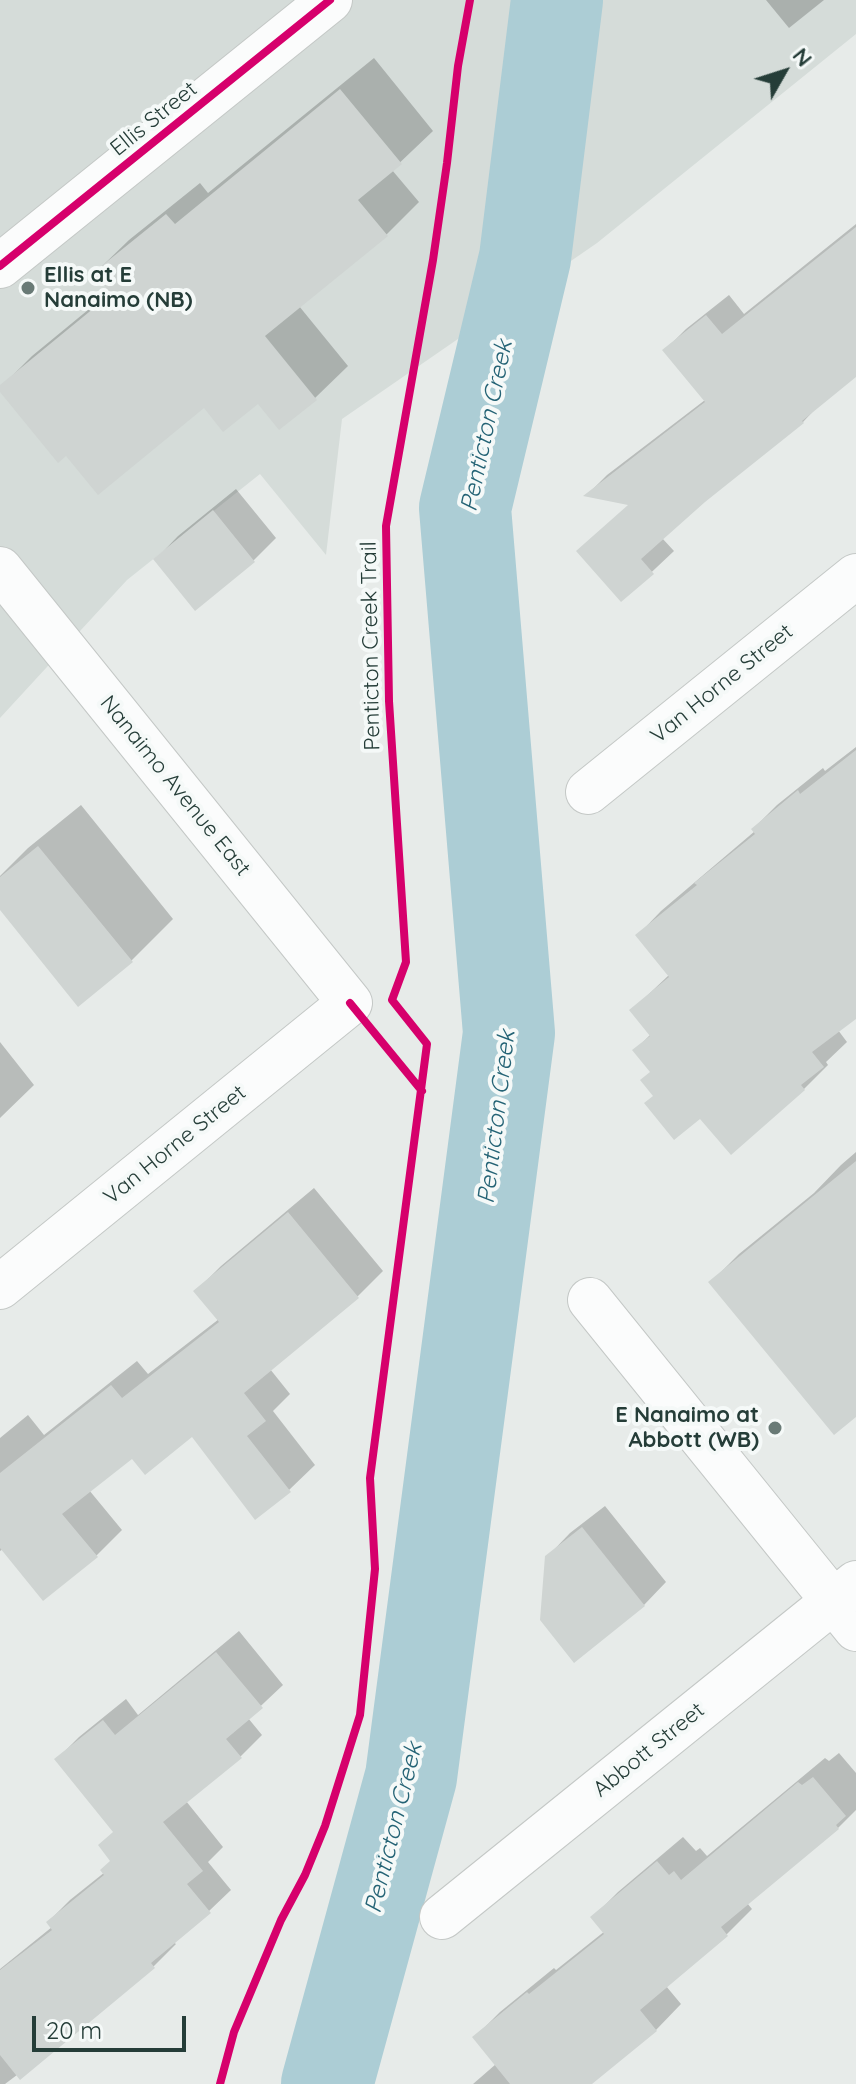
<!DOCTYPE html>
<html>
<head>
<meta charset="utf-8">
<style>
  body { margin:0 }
  #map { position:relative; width:856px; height:2084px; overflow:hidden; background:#e7ebe9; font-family:Quicksand,sans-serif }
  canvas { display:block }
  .north { position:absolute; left:744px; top:32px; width:80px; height:80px; -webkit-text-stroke:6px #f5f9f8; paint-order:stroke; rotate:51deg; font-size:22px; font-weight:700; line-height:32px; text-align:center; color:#253d38 }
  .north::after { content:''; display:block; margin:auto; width:28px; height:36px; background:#253d38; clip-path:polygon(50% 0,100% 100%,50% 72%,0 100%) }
  .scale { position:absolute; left:32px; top:2016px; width:154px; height:36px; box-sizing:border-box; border:4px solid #253d38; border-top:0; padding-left:10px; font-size:24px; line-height:28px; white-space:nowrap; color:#253d38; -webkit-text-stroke:6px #f5f9f8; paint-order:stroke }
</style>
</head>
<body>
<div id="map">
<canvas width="856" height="2084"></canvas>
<div class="north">N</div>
<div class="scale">20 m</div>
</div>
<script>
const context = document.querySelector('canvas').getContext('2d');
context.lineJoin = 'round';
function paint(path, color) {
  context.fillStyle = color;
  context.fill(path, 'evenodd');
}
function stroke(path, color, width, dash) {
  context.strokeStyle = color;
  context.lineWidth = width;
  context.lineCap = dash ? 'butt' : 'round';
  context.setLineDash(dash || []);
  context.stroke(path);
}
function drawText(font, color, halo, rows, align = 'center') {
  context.font = font + ' Quicksand,sans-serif';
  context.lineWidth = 8;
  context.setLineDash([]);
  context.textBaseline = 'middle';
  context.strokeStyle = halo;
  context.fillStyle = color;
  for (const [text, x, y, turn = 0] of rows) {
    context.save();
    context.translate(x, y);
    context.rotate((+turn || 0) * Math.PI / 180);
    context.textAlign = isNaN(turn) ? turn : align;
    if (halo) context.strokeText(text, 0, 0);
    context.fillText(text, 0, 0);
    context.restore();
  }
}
const built = new Path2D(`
  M0,0H856V34L597,243L342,419L326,555L260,474L127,580L0,718Z`);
const shadow = new Path2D(`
  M766,0H824L789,28Z
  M374,58L433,131L392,170L419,202L387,234L299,306L348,366L315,398L204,405L66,453L0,388L32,356L111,291L96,272L129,240L200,183L208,193Z
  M856,224V374L820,404L803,422L704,500L662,538L674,551L622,600L630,503L587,495L607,475L705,400L665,350L686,329L729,295L744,314Z
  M236,489L276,538L253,561L156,559L178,536Z
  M856,747V1016L838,1030L847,1042L826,1062L828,1065L804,1089L731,1153L700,1116L654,1095L652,1071L635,1050L651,1034L632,1010L670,974L638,935L661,911L755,831L753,829L777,805L823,768L825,771Z
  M81,805L173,919L131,961L0,907V876L28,848Z
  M0,1042L34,1085L0,1118Z
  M856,1152V1414L711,1282L739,1254L814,1193L841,1165Z
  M314,1188L383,1271L358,1296L270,1369L290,1394L273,1411L315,1465L289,1490L192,1434L133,1456L89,1490L122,1530L96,1556L3,1549L0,1551V1438L28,1415L44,1435L137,1361L148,1374L219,1319L196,1291L221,1266Z
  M605,1506L666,1582L644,1605L547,1557L570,1533Z
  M239,1631L283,1685L248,1718L262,1735L240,1757L186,1801L223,1847L208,1862L231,1890L209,1911L173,1942L176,1944L154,1966L82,2026L5,2084H0V1969L52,1927L48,1922L70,1900L105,1872L112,1860L115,1830L57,1759L79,1737L126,1699L138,1715Z
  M839,1753L856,1773V1810L838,1828L747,1903L752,1909L727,1934L666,1986L681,2004L656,2030L604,2071L582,2084H473L496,2064L475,2037L500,2012L554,1968L556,1970L605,1931L593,1917L618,1892L683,1837L696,1851L700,1848L707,1856L825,1758L829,1761Z`);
const river = new Path2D(`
  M327,2084L411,1777L509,1033L465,508L525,258L557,0`);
const building = new Path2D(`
  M340,89L402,164L358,200L388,236L265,336L317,400L279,430L258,404L223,432L204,408L98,495L66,456L58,463L0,392V385L111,294L94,272L166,214L175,224Z
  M856,227V377L802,421L804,423L705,502L641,559L654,574L621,602L576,551L628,505L583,496L705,402L662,350L706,315L722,334Z
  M213,510L255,562L195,611L153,559Z
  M856,750V1019L812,1052L824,1067L801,1085L805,1090L731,1155L700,1119L674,1140L644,1103L653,1096L640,1080L650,1072L632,1050L650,1036L629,1010L669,977L635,935L697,885L694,883L755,834L751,829L798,790L800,794Z
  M38,846L133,962L78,1007L0,910V877Z
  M856,1161V1417L834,1435L708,1282Z
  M288,1212L359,1298L244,1393L266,1421L247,1436L291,1492L255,1520L192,1437L145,1475L132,1459L62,1514L98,1557L43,1601L0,1548V1473L111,1385L122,1398L219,1322L193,1291Z
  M582,1527L645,1606L574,1663L540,1620L545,1556Z
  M216,1652L263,1708L226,1739L242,1758L163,1822L203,1871L187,1884L211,1913L151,1963L155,1968L20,2080L0,2055V1970L52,1930L46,1922L104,1875L100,1870L110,1861L98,1845L113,1832L54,1759L103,1720L115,1735Z
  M813,1777L846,1816L836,1825L839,1829L721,1927L728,1936L640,2010L657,2031L592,2084H510L472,2037L527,1992L529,1994L604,1934L590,1917L657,1861L669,1875L674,1871L681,1880L798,1782L802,1785Z`);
const street = new Path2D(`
  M0,266L330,0
  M0,569L350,1003L0,1287
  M588,792L856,576
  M590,1300L856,1629
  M442,1917L856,1583`);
const cycleway = new Path2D(`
  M0,266L330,0
  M350,1003L422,1091
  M220,2084L234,2032L281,1920L305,1875L325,1826L360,1715L375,1569L370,1478L427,1044L392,1000L406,962L389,701L386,526L433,260L447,163L458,66L470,0`);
const markers = [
  [28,288,8,"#697a76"],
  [775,1428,8,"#697a76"]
];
const streetNames = [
  ["Ellis Street",154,119,-39],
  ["Penticton Creek Trail",371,646,-91],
  ["Van Horne Street",722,684,-39],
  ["Nanaimo Avenue East",175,786,51],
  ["Van Horne Street",175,1145,-39],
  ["Abbott Street",649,1750,-39]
];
const poiNames = [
  ["Ellis at E",44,275],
  ["Nanaimo (NB)",44,300],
  ["E Nanaimo at",759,1415,"right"],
  ["Abbott (WB)",759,1440,"right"]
];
const waterNames = [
  ["Penticton Creek",487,426,-78],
  ["Penticton Creek",497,1117,-83],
  ["Penticton Creek",394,1828,-76]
];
paint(built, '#d5dcd9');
paint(shadow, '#0003');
stroke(river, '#accdd5', 92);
paint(building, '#cfd4d2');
stroke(street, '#c4c8c6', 46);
stroke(street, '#fbfcfc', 44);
stroke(cycleway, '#d6006c', 8);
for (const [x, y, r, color] of markers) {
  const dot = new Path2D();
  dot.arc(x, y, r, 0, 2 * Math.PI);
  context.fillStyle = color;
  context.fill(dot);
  stroke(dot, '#f5f9f8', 3);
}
drawText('22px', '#253d38', '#f5f9f8', streetNames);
drawText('bold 22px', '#253d38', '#f5f9f8', poiNames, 'left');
drawText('italic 24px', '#246375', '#f5f9f8', waterNames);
</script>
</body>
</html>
